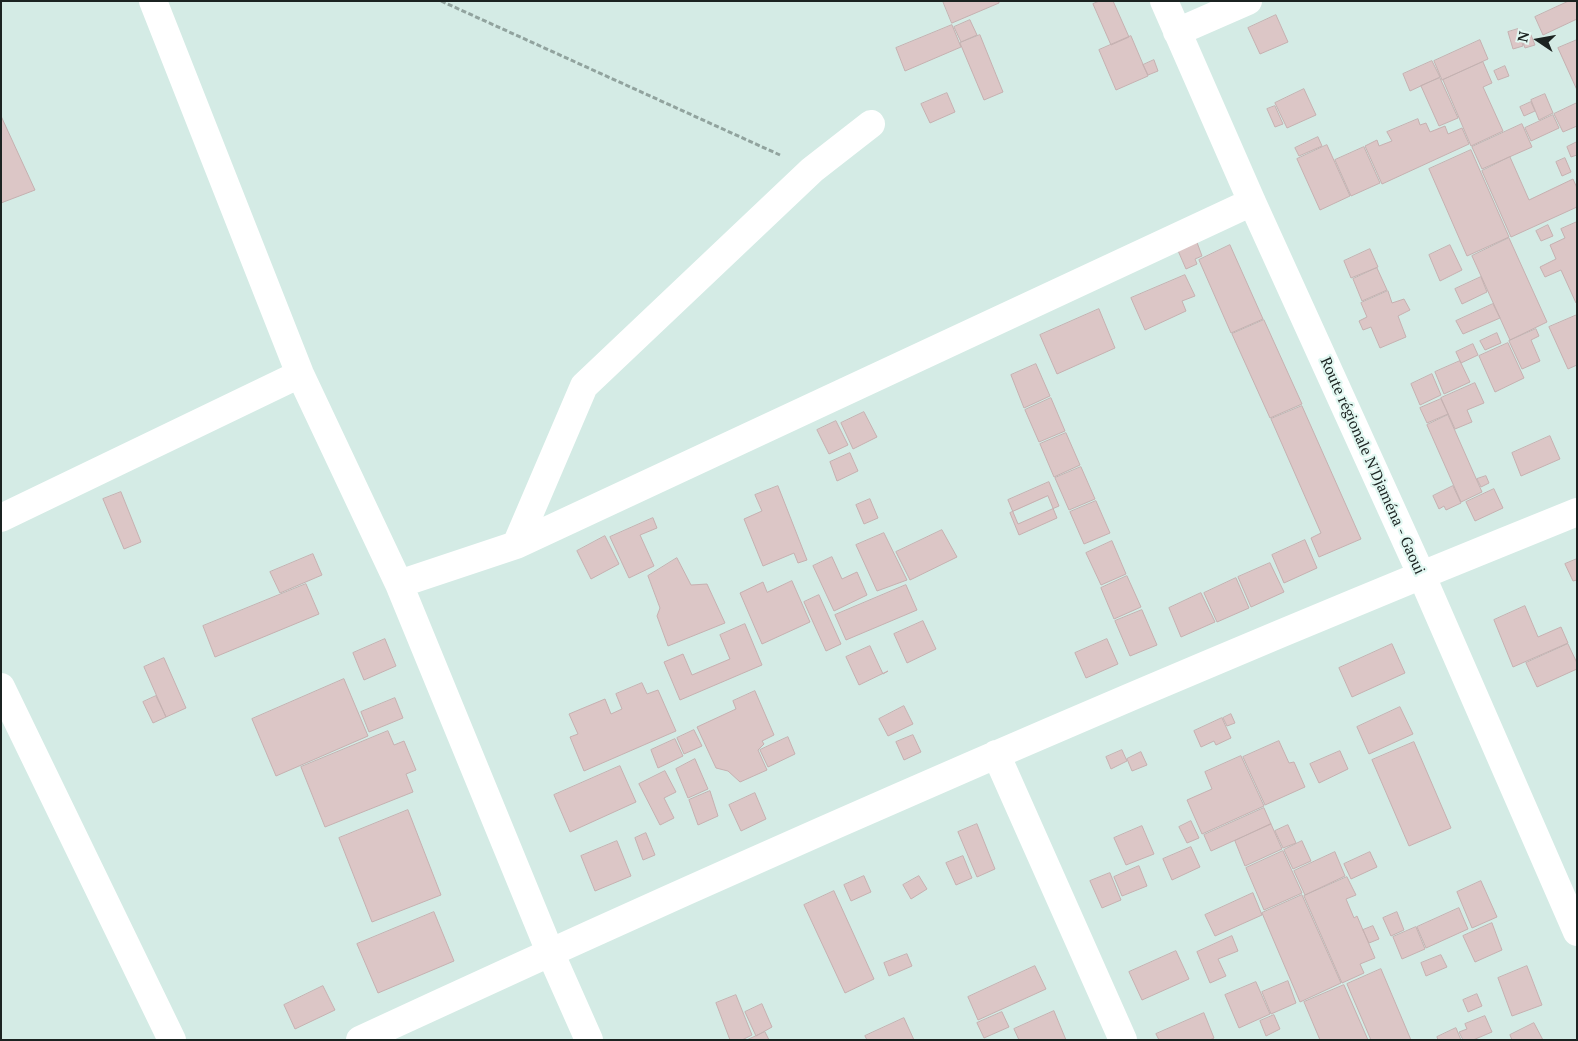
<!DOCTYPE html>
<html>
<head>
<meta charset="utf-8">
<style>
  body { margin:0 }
  #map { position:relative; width:1578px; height:1041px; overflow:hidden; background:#d4ebe5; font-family:"PT Serif",serif }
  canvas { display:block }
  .frame { position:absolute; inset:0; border:2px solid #1b2321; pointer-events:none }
  .north { position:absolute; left:1513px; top:15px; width:50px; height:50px; -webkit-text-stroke:4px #e2f8f2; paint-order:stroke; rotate:282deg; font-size:14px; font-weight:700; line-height:20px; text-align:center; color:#1b2321 }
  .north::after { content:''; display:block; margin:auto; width:18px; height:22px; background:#1b2321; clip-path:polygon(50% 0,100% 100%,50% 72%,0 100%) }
</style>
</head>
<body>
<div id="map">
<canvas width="1578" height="1041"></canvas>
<div class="frame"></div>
<div class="north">N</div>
</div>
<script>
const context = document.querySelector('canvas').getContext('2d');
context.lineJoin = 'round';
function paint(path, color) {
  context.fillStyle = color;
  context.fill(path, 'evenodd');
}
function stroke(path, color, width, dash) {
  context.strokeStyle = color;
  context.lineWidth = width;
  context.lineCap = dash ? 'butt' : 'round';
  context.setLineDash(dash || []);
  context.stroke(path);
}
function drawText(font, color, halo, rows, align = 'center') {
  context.font = font + ' "PT Serif",serif';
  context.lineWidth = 4.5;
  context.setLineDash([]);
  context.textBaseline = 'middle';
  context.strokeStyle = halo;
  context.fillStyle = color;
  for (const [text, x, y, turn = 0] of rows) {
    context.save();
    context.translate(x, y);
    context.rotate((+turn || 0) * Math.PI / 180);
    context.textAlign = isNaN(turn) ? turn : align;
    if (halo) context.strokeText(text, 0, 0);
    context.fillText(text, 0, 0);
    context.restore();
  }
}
const building = new Path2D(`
  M943,1H999V3L952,23Z
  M1100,1H1113L1129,37L1111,45L1093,4Z
  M1569,1H1577V19L1543,35L1535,17Z
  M1276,15L1288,42L1260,54L1248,28Z
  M970,20L977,35L961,42L954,27Z
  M952,25L961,47L905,71L896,48Z
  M1518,29L1523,46L1513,49L1508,32Z
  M980,35L1003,92L984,100L960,43Z
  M1531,35L1535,45L1525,48L1521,38Z
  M1131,36L1148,76L1116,90L1099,50Z
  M1480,40L1488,59L1442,80L1434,61Z
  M1577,40V90L1558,48Z
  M1154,60L1158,71L1148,75L1143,65Z
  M1432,61L1440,77L1410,91L1403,74Z
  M1483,62L1492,83L1483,87L1503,131L1471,146L1443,80Z
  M1505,66L1509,76L1498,80L1494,71Z
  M1440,78L1458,118L1439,126L1421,86Z
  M1304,89L1316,115L1287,128L1275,103Z
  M947,93L955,112L930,123L921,104Z
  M1545,94L1553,113L1539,120L1531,100Z
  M1531,102L1535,111L1524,116L1520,107Z
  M1577,103V126L1563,132L1554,114Z
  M1275,106L1283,124L1275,127L1267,109Z
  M1553,115L1559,128L1531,141L1525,128Z
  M1,116L35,190L1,203Z
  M1418,119L1420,125L1426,123L1430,132L1445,126L1448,134L1462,128L1469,144L1382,184L1365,146L1377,140L1379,146L1392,141L1387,132Z
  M1522,124L1532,147L1482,169L1472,147Z
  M1318,137L1322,146L1299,156L1295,148Z
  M1577,142V155L1571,157L1567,147Z
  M1327,145L1350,196L1320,210L1297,159Z
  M1364,147L1380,183L1351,196L1335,160Z
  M1471,150L1509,237L1467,256L1429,169Z
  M1510,157L1529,200L1573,179L1577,188V207L1511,237L1482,171Z
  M1565,158L1571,172L1562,176L1556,162Z
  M1577,222V303H1576L1561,270L1545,277L1540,267L1556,259L1550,245L1565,238L1561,229Z
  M1548,225L1553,236L1541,241L1536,231Z
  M1195,237L1202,256L1195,259L1197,264L1186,269L1176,246Z
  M1509,238L1547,322L1510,340L1472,256Z
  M1230,245L1263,319L1231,333L1199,260Z
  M1450,245L1462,270L1440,281L1429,255Z
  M1370,249L1378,267L1351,278L1344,261Z
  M1377,268L1387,290L1362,301L1353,279Z
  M1185,275L1195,296L1182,301L1186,311L1145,330L1131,298Z
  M1481,277L1487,292L1462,304L1455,289Z
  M1388,291L1392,303L1404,299L1410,310L1398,316L1406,337L1380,348L1371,327L1363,330L1359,321L1367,317L1361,303Z
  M1493,304L1500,318L1463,334L1456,321Z
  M1099,309L1115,348L1057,374L1040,335Z
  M1577,315V365L1568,369L1549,327Z
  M1264,320L1302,404L1270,418L1232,334Z
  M1536,329L1539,336L1531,340L1540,361L1522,369L1509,341Z
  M1497,333L1501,343L1485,350L1480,341Z
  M1508,343L1524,378L1495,392L1479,356Z
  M1473,344L1478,355L1461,363L1456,352Z
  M1460,361L1470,382L1444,394L1435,372Z
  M1036,364L1050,396L1024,408L1011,375Z
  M1432,374L1441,395L1420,405L1411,384Z
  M1475,383L1484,403L1467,410L1472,422L1455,429L1441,398Z
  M1051,398L1065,431L1039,442L1025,410Z
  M1441,399L1448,414L1427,423L1420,408Z
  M1302,406L1361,539L1319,557L1311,538L1321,533L1271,419Z
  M864,412L877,437L853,449L841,423Z
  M1448,415L1482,492L1461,502L1427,425Z
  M836,421L848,445L829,454L817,430Z
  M1066,433L1080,465L1054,477L1040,444Z
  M1550,436L1560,459L1521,476L1512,453Z
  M850,453L858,471L837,481L830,462Z
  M1081,467L1095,499L1069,510L1055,478Z
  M1486,476L1489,483L1481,487L1477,479Z
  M1049,482L1059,506L1018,524L1008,500Z
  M778,486L807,560L798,563L794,553L763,566L744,519L762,511L755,495Z
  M1453,486L1461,503L1446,510L1444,506L1439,509L1433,496Z
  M1494,489L1503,508L1475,521L1466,502Z
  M121,492L141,542L124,549L103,499Z
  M1048,496L1057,518L1019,535L1010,513Z
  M870,499L878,518L864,524L856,505Z
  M1096,501L1110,533L1084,544L1070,512Z
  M653,518L657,528L640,535L654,566L629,578L610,537Z
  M942,530L957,557L910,580L896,552Z
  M884,533L907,580L877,591L856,545Z
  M605,536L619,564L591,579L577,551Z
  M1305,540L1317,568L1284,583L1272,555Z
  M1112,541L1126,574L1101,585L1086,553Z
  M313,554L322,575L280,593L270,572Z
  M832,557L842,579L857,572L867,595L834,611L813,566Z
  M677,558L691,585L707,584L725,623L668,646L657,616L660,608L648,576Z
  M1577,559V580L1573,581L1565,564Z
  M1270,563L1284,592L1251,607L1238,577Z
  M1127,576L1141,607L1114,619L1101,588Z
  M1236,578L1249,608L1217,622L1204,593Z
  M792,581L810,622L762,644L740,593L763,582L767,592Z
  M306,584L319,614L215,657L203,626Z
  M906,585L917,610L846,640L835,615Z
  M1201,593L1215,622L1181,637L1169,608Z
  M819,595L841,644L826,651L804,602Z
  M1525,606L1538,637L1561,627L1568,643L1513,667L1494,620Z
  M1142,610L1157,645L1130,656L1115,621Z
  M923,621L936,649L907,663L894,634Z
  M745,624L762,665L680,700L664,662L683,654L692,675L730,659L720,635Z
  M385,639L396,666L364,680L353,653Z
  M1107,639L1118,664L1086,678L1075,653Z
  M1392,644L1405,673L1352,697L1339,668Z
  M1568,644L1577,663V669L1537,687L1526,663Z
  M870,646L883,674L888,671L859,685L846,657Z
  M164,658L186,708L166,717L144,667Z
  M344,679L368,736L276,776L252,719Z
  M642,683L647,694L658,690L676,731L584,771L570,737L578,734L569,714L605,699L611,714L622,709L616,694Z
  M755,691L774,735L762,741L764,744L758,750L767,770L740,782L728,771L716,768L697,727L736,709L733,701Z
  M156,696L166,717L153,723L143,702Z
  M395,698L403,718L369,732L361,712Z
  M904,706L913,724L888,736L879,719Z
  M1400,707L1413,734L1369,754L1357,727Z
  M1231,714L1235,723L1227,726L1223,718Z
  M1222,718L1231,738L1216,745L1214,741L1201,747L1194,731Z
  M694,730L702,746L684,754L677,738Z
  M388,731L394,745L404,741L416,770L406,774L413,792L325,827L301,767Z
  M913,735L921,752L904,760L896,742Z
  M788,737L795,754L768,767L760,750Z
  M675,739L683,756L658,768L651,750Z
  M1279,741L1289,763L1294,762L1305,787L1265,805L1243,757Z
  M1414,742L1451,828L1409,846L1372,760Z
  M1122,750L1127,761L1111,769L1106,757Z
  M1340,751L1348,769L1319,783L1310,764Z
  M1141,752L1147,765L1132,771L1127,759Z
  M1241,756L1264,806L1202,834L1187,800L1212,789L1205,772Z
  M695,759L708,789L688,798L676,769Z
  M620,766L636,802L570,832L554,795Z
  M665,771L676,792L664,798L674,818L660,825L639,784Z
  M710,791L718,816L698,825L689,800Z
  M755,793L766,819L741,831L729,805Z
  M1264,808L1271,824L1211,851L1204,835Z
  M408,810L441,895L372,922L339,838Z
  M1191,821L1199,838L1187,843L1179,827Z
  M977,824L995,869L977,877L958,832Z
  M1271,824L1282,849L1245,866L1235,841Z
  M1288,825L1296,843L1283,848L1275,831Z
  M1142,826L1154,854L1126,865L1114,838Z
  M646,833L655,855L643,860L635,838Z
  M617,841L631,876L595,891L581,856Z
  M1302,841L1311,861L1293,869L1284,850Z
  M1191,847L1200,867L1172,880L1163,859Z
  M1283,851L1302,893L1264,910L1246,868Z
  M1335,852L1345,876L1305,895L1294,871Z
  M1370,852L1377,867L1351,879L1344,864Z
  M963,856L972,878L956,885L946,863Z
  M1139,866L1147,886L1122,896L1114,877Z
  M1110,873L1121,900L1102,908L1090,881Z
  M864,876L871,892L851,901L844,885Z
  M919,876L927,889L911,899L903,885Z
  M1347,877L1356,895L1346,899L1354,918L1357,916L1375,958L1360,964L1364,973L1342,983L1304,896Z
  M1481,881L1497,917L1472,928L1457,892Z
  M834,891L874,979L845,993L804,905Z
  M1253,893L1262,915L1215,936L1205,915Z
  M1302,895L1341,983L1300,1002L1262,913Z
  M1459,908L1468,929L1426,948L1417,927Z
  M434,912L454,961L378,993L357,944Z
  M1397,912L1404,930L1391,936L1383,918Z
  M1492,923L1502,950L1475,962L1463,936Z
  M1373,926L1379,939L1369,943L1363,930Z
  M1416,927L1425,949L1402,959L1393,937Z
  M1232,936L1238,951L1218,959L1226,976L1210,983L1197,952Z
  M1176,951L1189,979L1142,1000L1129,972Z
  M907,954L912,966L889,976L884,963Z
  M1441,955L1447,967L1426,976L1421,963Z
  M1035,966L1046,989L978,1020L968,997Z
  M1527,966L1542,1005L1512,1016L1498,978Z
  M1381,969L1411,1040H1371L1347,984Z
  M1288,981L1296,1003L1271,1014L1262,992Z
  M1256,982L1270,1014L1239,1028L1225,995Z
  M1344,985L1368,1040H1320L1304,1002Z
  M323,986L335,1010L295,1029L284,1005Z
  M1477,994L1482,1006L1468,1012L1463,1000Z
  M736,995L752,1035L742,1040H730L716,1003Z
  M762,1004L772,1027L756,1036L745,1012Z
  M1054,1011L1066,1040H1019L1014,1029Z
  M1002,1012L1009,1027L984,1038L977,1023Z
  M1204,1013L1214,1038L1210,1040H1159L1156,1034Z
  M1274,1015L1280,1029L1266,1036L1260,1021Z
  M1485,1016L1492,1032L1473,1040H1463L1459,1032L1467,1029L1465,1024Z
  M904,1018L914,1040H867L865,1036Z
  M1534,1023L1543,1040H1512L1510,1035Z
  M1456,1028L1461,1040H1438L1437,1037Z
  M765,1032L769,1040H747Z`);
const path = new Path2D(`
  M441,1L780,155`);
const minor = new Path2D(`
  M153,1L300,374L399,584L550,952L589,1040
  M1164,1L1252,202L1421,574L1577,932
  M1177,32L1248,1
  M1,518L300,374
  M516,545L584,386L812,170L871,124
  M399,584L516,545L1252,202
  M1,687L172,1040
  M996,754L1123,1040
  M360,1040C761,854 1167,677 1577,512`);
const streetNames = [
  ["Route régionale N'Djaména - Gaoui",1372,466,66]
];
paint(building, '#dcc6c6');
stroke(building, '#c5b0b0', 1);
stroke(path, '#91a39e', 3, [5, 2.5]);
stroke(minor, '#fff', 28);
drawText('15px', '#1b2321', '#e2f8f2', streetNames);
</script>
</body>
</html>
